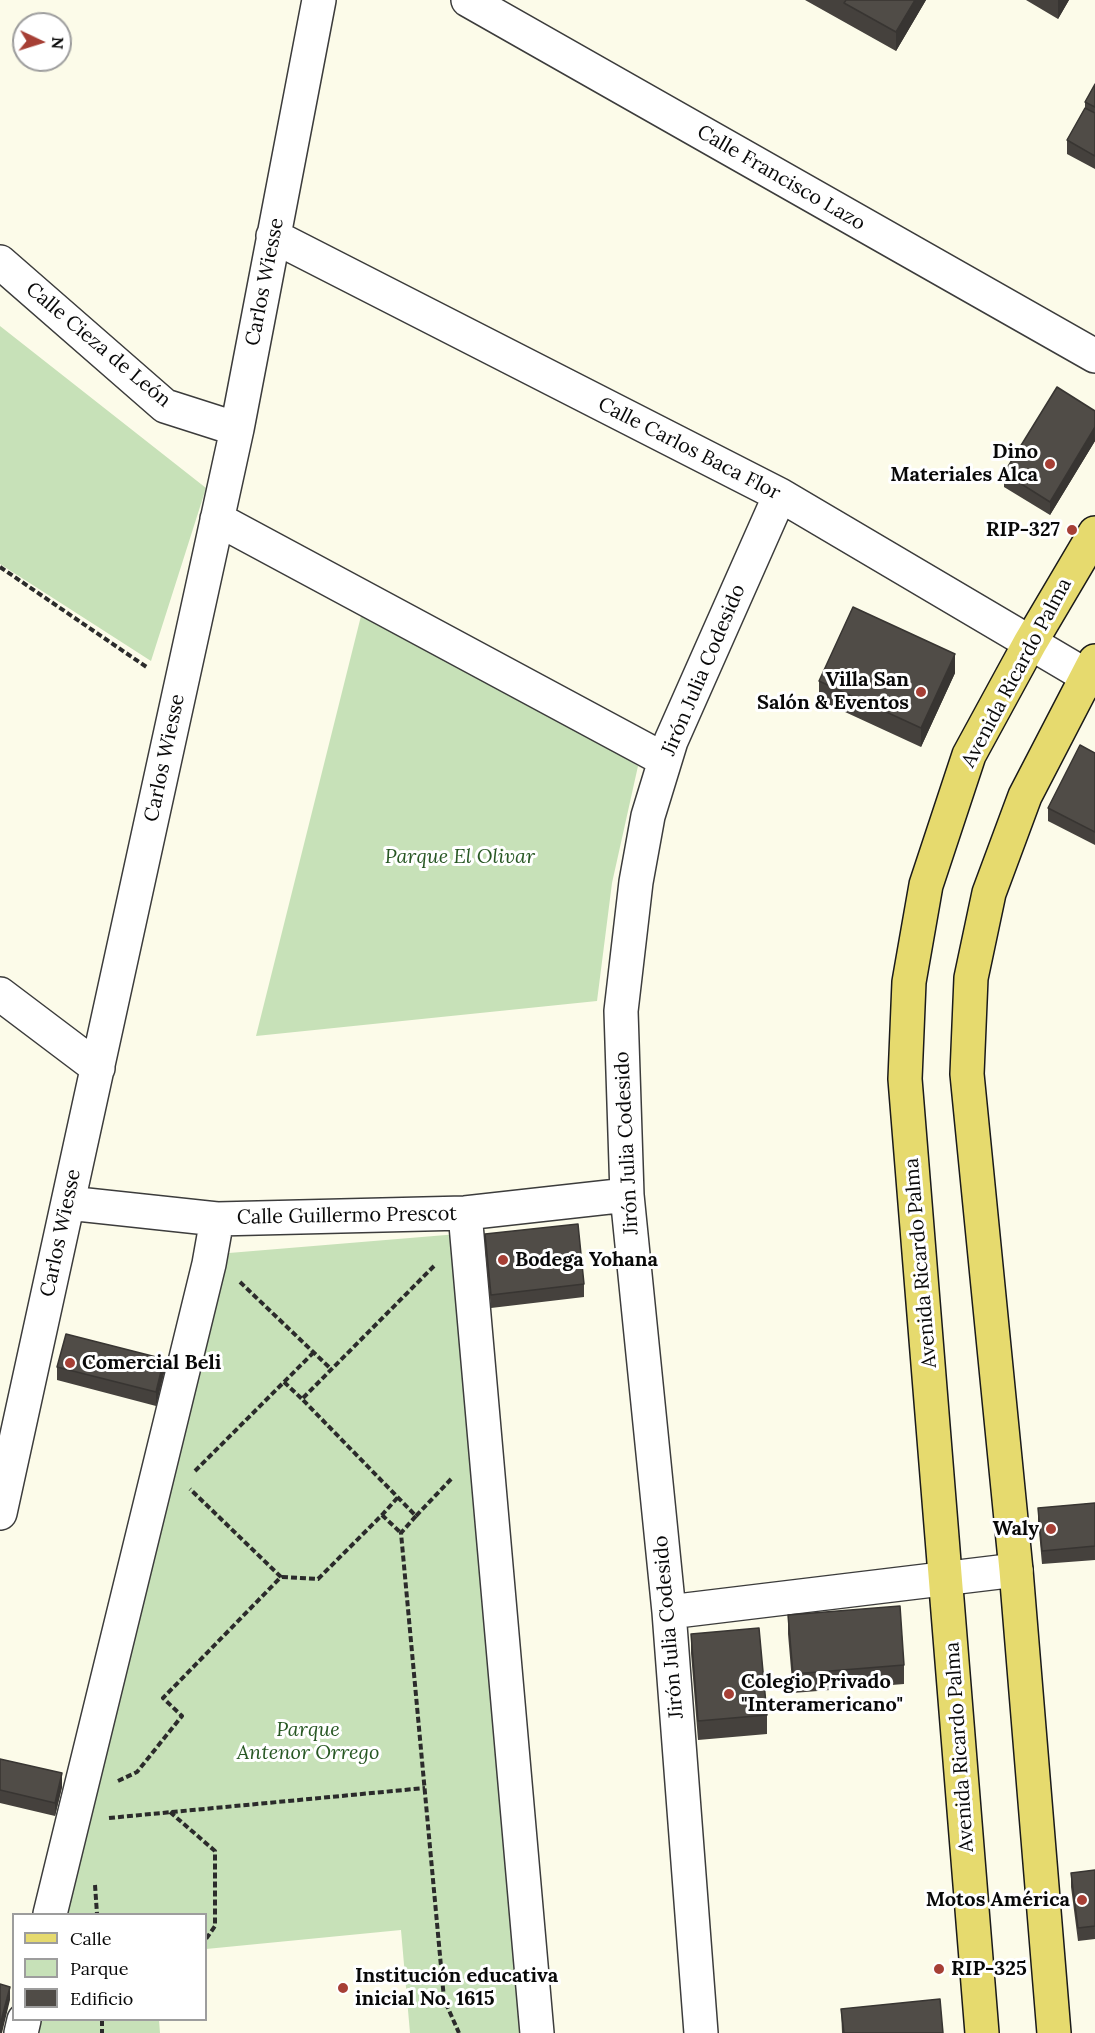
<!DOCTYPE html>
<html>
<head>
<meta charset="utf-8">
<style>
  body { margin:0 }
  #map { position:relative; width:1095px; height:2033px; overflow:hidden; background:#fcfbe9; font-family:Lora,serif }
  canvas { display:block }
  .legend { position:absolute; left:12px; top:1913px; width:195px; height:108px; box-sizing:border-box; background:#fff; border:2px solid #9d9d9d; margin:0; padding:8px 10px; list-style:none; font-size:18px; color:#090909 }
  .legend li { display:flex; align-items:center; gap:12px; height:30px }
  .legend b { width:30px; border:2px solid #9d9d9d }
  .north { position:absolute; left:12px; top:12px; width:60px; height:60px; box-sizing:border-box; background:#fff; border:2px solid #9d9d9d; border-radius:50%; rotate:94deg; font-size:16px; font-weight:700; line-height:24px; text-align:center; color:#090909 }
  .north::after { content:''; display:block; margin:auto; width:21px; height:27px; background:#a63f35; clip-path:polygon(50% 0,100% 100%,50% 72%,0 100%) }
</style>
</head>
<body>
<div id="map">
<canvas width="1095" height="2033"></canvas>
<ul class="legend">
<li><b style="height:8px;background:#e6da6e"></b>Calle</li>
<li><b style="height:16px;background:#c7e1b8"></b>Parque</li>
<li><b style="height:16px;background:#504c47"></b>Edificio</li>
</ul>
<div class="north">N</div>
</div>
<script>
const context = document.querySelector('canvas').getContext('2d');
context.lineJoin = 'round';
function paint(path, color) {
  context.fillStyle = color;
  context.fill(path, 'evenodd');
}
function stroke(path, color, width, dash) {
  context.strokeStyle = color;
  context.lineWidth = width;
  context.lineCap = dash ? 'butt' : 'round';
  context.setLineDash(dash || []);
  context.stroke(path);
}
function drawText(font, color, halo, rows, align = 'center') {
  context.font = font + ' Lora,serif';
  context.lineWidth = 6;
  context.setLineDash([]);
  context.textBaseline = 'middle';
  context.strokeStyle = halo;
  context.fillStyle = color;
  for (const [text, x, y, turn = 0] of rows) {
    context.save();
    context.translate(x, y);
    context.rotate((+turn || 0) * Math.PI / 180);
    context.textAlign = isNaN(turn) ? turn : align;
    if (halo) context.strokeText(text, 0, 0);
    context.fillText(text, 0, 0);
    context.restore();
  }
}
const green = new Path2D(`
  M0,326L206,488L151,661L0,564Z
  M365,600L638,766L612,883L597,1001L256,1036Z
  M458,1234L532,2033H410L401,1930L206,1949V1914H62L229,1253Z
  M35,2020H159L160,2033H32Z`);
const path = new Path2D(`
  M0,567L148,668
  M434,1266L302,1399L416,1516L401,1533L444,1999L459,2033
  M240,1282L331,1369
  M284,1382L302,1399
  M195,1471L313,1353
  M382,1515L401,1533
  M416,1516L453,1477
  M282,1577L318,1579L382,1515L399,1496
  M118,1781L137,1772L182,1716L163,1698L281,1577L190,1489
  M170,1812L215,1851V1926L206,1939
  M109,1818L425,1788
  M95,1885L97,1914
  M102,2020V2033`);
const minor = new Path2D(`
  M468,0L1095,356
  M273,236L780,495L1095,681
  M0,262L165,406L237,429
  M217,519L665,760
  M0,994L98,1068
  M68,1203L217,1219L465,1213L627,1195
  M465,1213L537,2033
  M0,1513L237,429L319,0
  M669,1612L1016,1570
  M50,1914L209,1264L217,1219
  M21,2033L24,2020
  M701,2033L669,1612L627,1195L621,1011L636,882L648,816L671,741L780,495`);
const major = new Path2D(`
  M982,2033L905,1079L909,982L926,885L969,755L1030,643L1095,533
  M1054,2033L1016,1570L967,1074L971,978L989,893L1025,796L1095,661`);
const wall = new Path2D(`
  M805,0H926L896,51Z
  M1026,0H1069L1058,19Z
  M1095,84V169L1067,154V140L1085,108V102Z
  M1095,411V441L1050,515L1004,487V473Z
  M955,673L921,747L819,700V681Z
  M1095,753V845L1048,821V808Z
  M485,1234L584,1284V1297L491,1308L485,1248Z
  M57,1367L164,1373L156,1406L57,1380Z
  M1095,1503V1560L1042,1564L1038,1521V1508Z
  M788,1615L904,1665V1684L793,1693L788,1634Z
  M691,1634L767,1715V1734L698,1740L691,1653Z
  M0,1759L62,1787L55,1816L0,1803Z
  M1095,1870V1939L1078,1941L1071,1887V1873Z
  M841,2009L943,2033H842Z`);
const shadedWall = new Path2D(`
  M915,0H926L896,51V32Z
  M1058,0H1069L1058,19Z
  M1095,427V441L1050,515V502Z
  M955,654V673L921,747V728Z
  M164,1359V1373L156,1406V1392Z
  M62,1773V1787L55,1816V1803Z
  M10,1987V2000L2,2033H0V2025Z`);
const building = new Path2D(`
  M846,0H915L896,32L844,3Z
  M1095,84V107L1085,102Z
  M1085,108L1095,113V156L1067,140Z
  M1057,387L1095,411V427L1050,502L1004,473Z
  M853,607L955,654L921,728L819,681Z
  M1080,745L1095,753V832L1048,808Z
  M578,1224L584,1284L491,1295L485,1234Z
  M66,1334L164,1359L156,1392L57,1367Z
  M1095,1503V1546L1042,1551L1038,1508Z
  M900,1606L904,1665L793,1674L788,1615Z
  M759,1628L767,1715L698,1721L691,1634Z
  M0,1759L62,1773L55,1803L0,1790Z
  M1095,1870V1926L1078,1928L1071,1873Z
  M0,1984L10,1987L0,2025Z
  M940,1999L943,2033H844L841,2009Z`);
const markers = [
  [1050,464,6,"#a63f35"],
  [1072,530,6,"#a63f35"],
  [921,692,6,"#a63f35"],
  [503,1260,6,"#a63f35"],
  [70,1363,6,"#a63f35"],
  [1051,1529,6,"#a63f35"],
  [729,1694,6,"#a63f35"],
  [1082,1900,6,"#a63f35"],
  [939,1969,6,"#a63f35"],
  [343,1988,6,"#a63f35"]
];
const streetNames = [
  ["Calle Francisco Lazo",781,178,30],
  ["Carlos Wiesse",265,282,-79],
  ["Calle Cieza de León",98,345,40],
  ["Calle Carlos Baca Flor",689,449,27],
  ["Jirón Julia Codesido",704,670,-67],
  ["Avenida Ricardo Palma",1017,673,-62],
  ["Carlos Wiesse",165,758,-78],
  ["Jirón Julia Codesido",627,1143,-93],
  ["Calle Guillermo Prescot",347,1216,-1],
  ["Carlos Wiesse",61,1233,-78],
  ["Avenida Ricardo Palma",921,1263,-95],
  ["Jirón Julia Codesido",669,1627,-95],
  ["Avenida Ricardo Palma",960,1747,-94]
];
const poiNames = [
  ["Dino",1038,452],
  ["Materiales Alca",1038,475],
  ["RIP-327",1060,530],
  ["Villa San",909,680],
  ["Salón & Eventos",909,703],
  ["Bodega Yohana",515,1260,"left"],
  ["Comercial Beli",82,1363,"left"],
  ["Waly",1039,1529],
  ["Colegio Privado",741,1682,"left"],
  ["\"Interamericano\"",741,1705,"left"],
  ["Motos América",1070,1900],
  ["RIP-325",951,1969,"left"],
  ["Institución educativa",355,1976,"left"],
  ["inicial No. 1615",355,1999,"left"]
];
const parkNames = [
  ["Parque El Olivar",460,857],
  ["Parque",308,1730],
  ["Antenor Orrego",308,1753]
];
paint(green, '#c7e1b8');
stroke(minor, '#3c3c3c', 36);
stroke(major, '#1a1a1a', 36);
stroke(path, '#2b2b2b', 4, [6, 3]);
stroke(minor, '#fff', 33);
stroke(major, '#e6da6e', 33);
paint(wall, '#45413d');
paint(shadedWall, '#383532');
paint(building, '#504c47');
stroke(building, '#383532', 1.5);
for (const [x, y, r, color] of markers) {
  const dot = new Path2D();
  dot.arc(x, y, r, 0, 2 * Math.PI);
  context.fillStyle = color;
  context.fill(dot);
  stroke(dot, '#fff', 2);
}
drawText('20px', '#090909', '#fff', streetNames);
drawText('bold 20px', '#090909', '#fff', poiNames, 'right');
drawText('italic 20px', '#275723', '#fff', parkNames);
</script>
</body>
</html>
